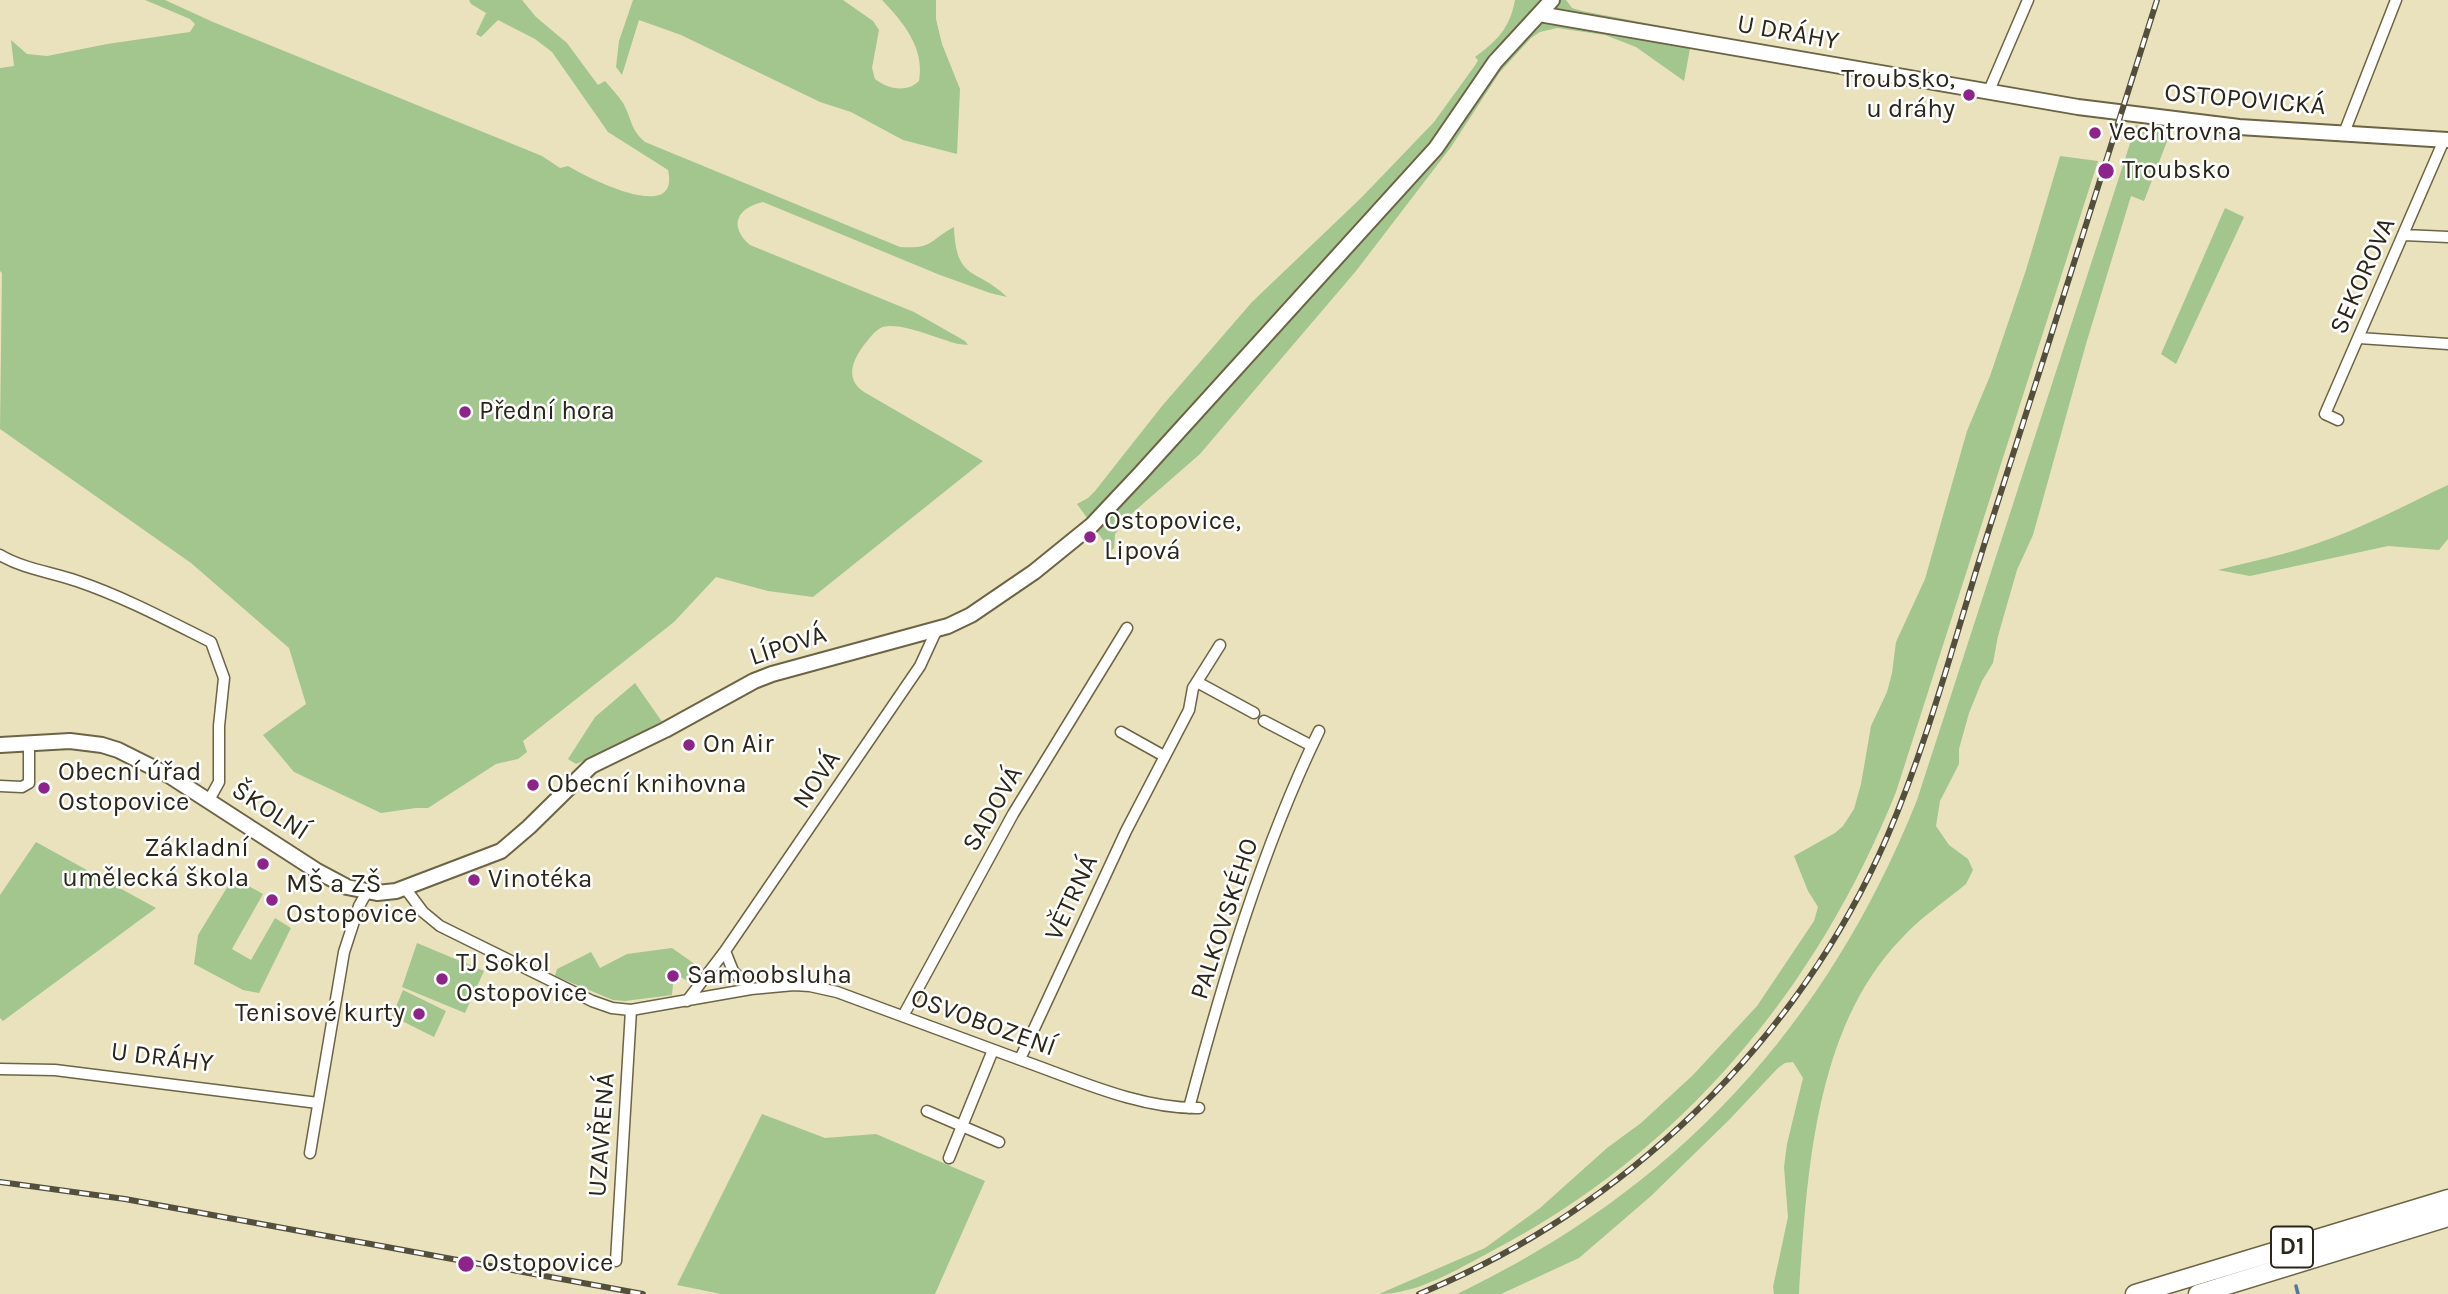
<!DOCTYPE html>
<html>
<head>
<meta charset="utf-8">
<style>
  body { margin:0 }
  canvas { display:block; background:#eae1bd }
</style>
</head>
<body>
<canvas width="2448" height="1294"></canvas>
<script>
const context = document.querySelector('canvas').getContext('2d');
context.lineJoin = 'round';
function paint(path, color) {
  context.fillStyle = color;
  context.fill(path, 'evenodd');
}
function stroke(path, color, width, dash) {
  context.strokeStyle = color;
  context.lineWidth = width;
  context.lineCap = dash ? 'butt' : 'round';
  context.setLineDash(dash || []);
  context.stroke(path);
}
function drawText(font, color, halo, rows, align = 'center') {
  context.font = font + ' Karla,sans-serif';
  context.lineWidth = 5;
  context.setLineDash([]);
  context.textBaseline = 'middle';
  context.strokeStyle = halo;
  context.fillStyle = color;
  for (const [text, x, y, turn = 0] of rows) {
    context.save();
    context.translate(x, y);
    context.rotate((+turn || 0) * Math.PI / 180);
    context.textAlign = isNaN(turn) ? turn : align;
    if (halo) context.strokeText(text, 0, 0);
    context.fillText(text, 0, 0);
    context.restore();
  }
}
const green = new Path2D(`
  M145,0H165L213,22L542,156L560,168L568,166C586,177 681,226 668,170L608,132L552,52L535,39L498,20L481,37L476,34L486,13L471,4L469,0H522L536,17L567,43L598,85L605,81C611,88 618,95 623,103C632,119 630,129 645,142L900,247C934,249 928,241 954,227C956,282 976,267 1007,297L990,293L940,275L763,202C737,208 728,226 750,245L914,312L965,341L968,345L958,344C939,339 908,325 889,326C877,326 871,337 864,345C852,361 845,379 864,392L983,461L813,597L768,591L716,577L674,622L523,741L527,752L518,759L496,764L428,808H416L381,813L294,772L263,735L306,704L289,648L191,563L0,429L2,273L0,271V68L14,66L11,40L27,54L47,56L107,44L190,32L195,24L190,19Z
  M633,0H843L873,21L879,30L872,68L875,79C887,89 907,93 919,81C925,48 903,22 882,0H936V19L942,44L960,89L957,154L903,140L851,112L820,102L681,35L639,20L622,75L616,67L619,41Z
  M1515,0H1566L1572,8L1582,11L1693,32L1684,81L1636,47L1605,35L1557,28L1540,32L1531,38L1500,72L1451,147L1356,271L1200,454L1129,516L1115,534L1114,548L1111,551L1077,504L1088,498L1095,491L1162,406L1252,302L1361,198L1434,122L1476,64L1478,60L1475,57C1497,41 1510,28 1515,0Z
  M2136,125L2171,131L2144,201L2131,196L2086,344L2033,535L2017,570L1998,636L1993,663L1982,681L1969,713L1959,749V764L1940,801L1936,826L1949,845L1968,859L1973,870L1966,884C1944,902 1920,918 1901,939C1814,1029 1807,1176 1799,1294H1774L1773,1287L1788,1217L1784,1167L1787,1144L1803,1078L1793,1062L1785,1063L1778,1068L1729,1120L1651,1196L1579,1258L1501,1294H1457C1677,1189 1827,1025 1917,800Z
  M2060,156L2098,161L1896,792C1817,989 1682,1152 1492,1251C1458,1269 1418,1294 1379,1294L1485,1248L1540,1208L1607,1148L1641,1123L1693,1075L1757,1006L1814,921L1818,907L1808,891L1794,856L1835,833L1843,826L1854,809L1861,784L1871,726L1887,692L1892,673L1896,642L1925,579L1967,431L1990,376L2026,270Z
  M2225,208L2244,217L2176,364L2161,354Z
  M2448,485V539L2439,550L2388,546L2250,576L2218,570C2252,561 2285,555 2318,543C2363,528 2405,505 2448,485Z
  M635,683L665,726L576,764L568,759L595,717Z
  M36,842L156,908L3,1021L0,1018V895Z
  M231,881L241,887L243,883L263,894L232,949L251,960L275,918L291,928L259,993L243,990L194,964L198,935Z
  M417,943L484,971L465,1013L402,987Z
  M672,948L699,967L689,982L679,976L673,984L672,995L625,1001L613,1000L555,976L557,969L591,952L600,968L627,954Z
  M403,990L446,1011L434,1037L392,1016Z
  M762,1114L825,1138L876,1134L985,1181L935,1294H721L677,1285Z`);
const stream = new Path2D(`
  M2296,1286L2298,1294`);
const street = new Path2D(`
  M1988,93L2028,0
  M2344,133L2396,0
  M2404,235L2448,237
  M2359,338L2448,344
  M2338,420L2325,414L2444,140
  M0,555C24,569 51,572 77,581C124,597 167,620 211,642L224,678L219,726V782L209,800
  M1197,682L1254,713
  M1264,721L1312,746
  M1121,732L1164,756
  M0,786L22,787L29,783V743
  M405,888L423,912L440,926L592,1001L612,1008L631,1010L751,989L794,985L810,986L837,992C901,1016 965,1039 1029,1063C1082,1082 1142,1109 1199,1108
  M725,951L733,971L751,989
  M687,1001L725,951L920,666L937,629
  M903,1016L1013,814L1127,628
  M1020,1059L1126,831L1189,710L1193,688L1220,645
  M0,1069L55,1070L318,1103
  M1189,1108C1223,980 1261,851 1319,731
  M927,1111L999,1142
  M310,1153L344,952L359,906L367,892
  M949,1158L993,1050
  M616,1261L631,1010`);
const secondary = new Path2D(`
  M1539,14L2078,107L2239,127L2448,140
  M0,745L70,741L102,745L118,750L170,776L317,871L347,887L377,893L396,891L501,851L529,827L591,766L665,730L754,681L772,674L948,626L971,615L1034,572L1092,525L1140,474L1436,148L1495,62L1552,0`);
const highway = new Path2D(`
  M2135,1294L2448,1199
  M2198,1294L2448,1217`);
const rail = new Path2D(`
  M0,1182L125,1199L643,1294
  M1419,1294C1625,1209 1798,1042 1887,837C1931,735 1958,625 1992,520C2048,347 2102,173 2157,0`);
const markers = [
  [1969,95,7,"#8c248a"],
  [2095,133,7,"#8c248a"],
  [2106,171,9,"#8c248a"],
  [465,412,7,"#8c248a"],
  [1090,537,7,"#8c248a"],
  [689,745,7,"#8c248a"],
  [533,785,7,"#8c248a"],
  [44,788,7,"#8c248a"],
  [263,864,7,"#8c248a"],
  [474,880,7,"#8c248a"],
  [272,900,7,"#8c248a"],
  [673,976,7,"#8c248a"],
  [442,979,7,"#8c248a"],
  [419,1014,7,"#8c248a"],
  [466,1264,9,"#8c248a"]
];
const shields = [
  [2292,1247,42]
];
const shieldNames = [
  ["D1",2292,1247]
];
const streetNames = [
  ["U DRÁHY",1788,33,10],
  ["OSTOPOVICKÁ",2245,100,5],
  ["SEKOROVA",2363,276,-66],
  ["LÍPOVÁ",788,646,-18],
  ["NOVÁ",817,780,-56],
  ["SADOVÁ",993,809,-60],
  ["ŠKOLNÍ",270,811,33],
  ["VĚTRNÁ",1072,898,-65],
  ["PALKOVSKÉHO",1225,919,-72],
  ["OSVOBOZENÍ",983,1023,20],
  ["U DRÁHY",162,1058,7],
  ["UZAVŘENÁ",602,1135,-86]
];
const poiNames = [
  ["Troubsko,",1955,80,"right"],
  ["u dráhy",1955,110,"right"],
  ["Vechtrovna",2109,133],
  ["Troubsko",2122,171],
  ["Přední hora",479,412],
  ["Ostopovice,",1104,522],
  ["Lipová",1104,552],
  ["On Air",703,745],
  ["Obecní úřad",58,773],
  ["Ostopovice",58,803],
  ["Obecní knihovna",547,785],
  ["Základní",249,849,"right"],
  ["umělecká škola",249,879,"right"],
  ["Vinotéka",488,880],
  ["MŠ a ZŠ",286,885],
  ["Ostopovice",286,915],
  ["TJ Sokol",456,964],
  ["Ostopovice",456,994],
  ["Samoobsluha",687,976],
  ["Tenisové kurty",405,1014,"right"],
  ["Ostopovice",482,1264]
];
paint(green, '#a3c68f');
stroke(stream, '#58769d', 3.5);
stroke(street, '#6c6444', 13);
stroke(secondary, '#6c6444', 18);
stroke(highway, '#6c6444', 21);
stroke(street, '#fff', 10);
stroke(secondary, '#fff', 14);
stroke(highway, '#fff', 18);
stroke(rail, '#544f3d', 6);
stroke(rail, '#fff', 3.5, [10]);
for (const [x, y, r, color] of markers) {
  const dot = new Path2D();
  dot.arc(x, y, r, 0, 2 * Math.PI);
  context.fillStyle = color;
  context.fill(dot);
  stroke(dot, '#fff', 2.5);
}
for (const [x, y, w] of shields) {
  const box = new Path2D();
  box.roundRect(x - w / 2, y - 20.5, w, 41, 5);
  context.fillStyle = '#fff';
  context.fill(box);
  stroke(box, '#2a2619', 2);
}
drawText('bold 24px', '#2a2619', null, shieldNames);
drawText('26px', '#2a2619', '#fff', streetNames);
drawText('26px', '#2a2619', '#fff', poiNames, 'left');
</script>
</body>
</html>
